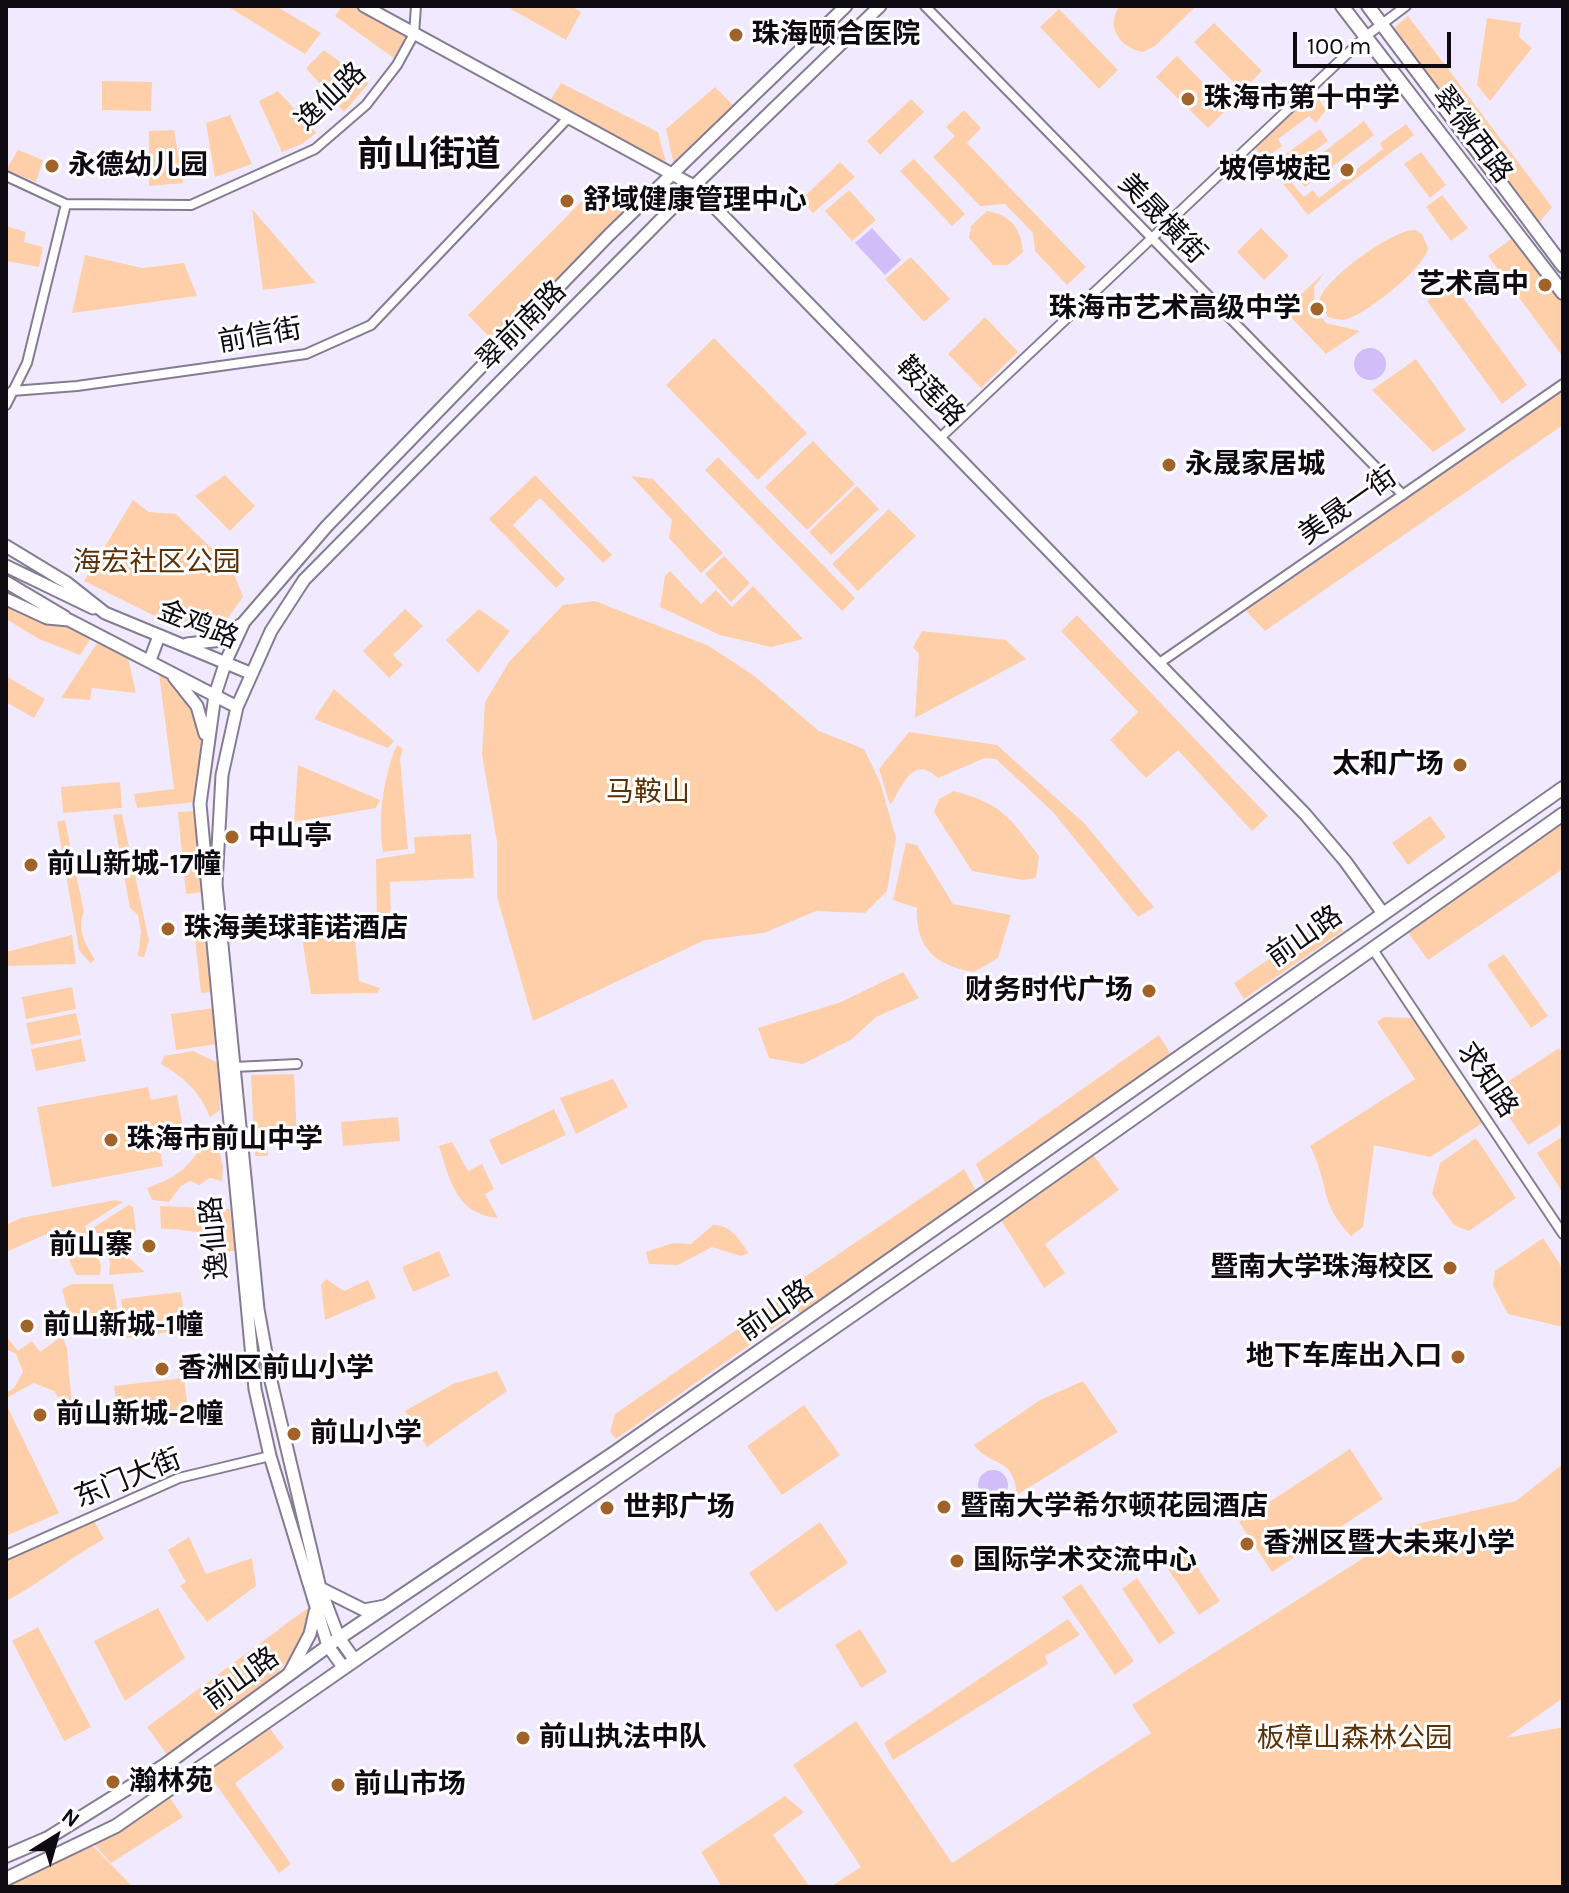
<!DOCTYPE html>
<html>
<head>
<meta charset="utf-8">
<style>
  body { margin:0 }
  #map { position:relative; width:1569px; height:1893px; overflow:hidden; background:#f1eaff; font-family:Karla,sans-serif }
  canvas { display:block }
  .frame { position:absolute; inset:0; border:8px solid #0d0a12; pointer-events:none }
  .north { position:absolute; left:16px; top:1797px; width:80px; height:80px; -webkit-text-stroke:6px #fff; paint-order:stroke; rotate:37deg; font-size:22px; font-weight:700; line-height:32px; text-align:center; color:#0d0a12 }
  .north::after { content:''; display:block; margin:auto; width:28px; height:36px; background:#0d0a12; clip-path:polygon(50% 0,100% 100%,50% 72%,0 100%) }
  .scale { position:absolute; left:1293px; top:32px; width:158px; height:36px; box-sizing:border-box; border:4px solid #0d0a12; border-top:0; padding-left:10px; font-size:24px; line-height:28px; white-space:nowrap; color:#0d0a12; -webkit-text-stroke:6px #fff; paint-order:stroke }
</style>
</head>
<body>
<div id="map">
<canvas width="1569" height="1893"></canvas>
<div class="frame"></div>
<div class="north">N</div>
<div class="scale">100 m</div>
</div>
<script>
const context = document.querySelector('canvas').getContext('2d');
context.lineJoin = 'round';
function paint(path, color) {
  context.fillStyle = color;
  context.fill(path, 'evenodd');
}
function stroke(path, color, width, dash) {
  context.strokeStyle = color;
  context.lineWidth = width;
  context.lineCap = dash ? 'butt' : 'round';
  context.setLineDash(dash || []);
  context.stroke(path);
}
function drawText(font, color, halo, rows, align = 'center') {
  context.font = font + ' Karla,"Noto Sans SC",sans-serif';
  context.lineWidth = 6;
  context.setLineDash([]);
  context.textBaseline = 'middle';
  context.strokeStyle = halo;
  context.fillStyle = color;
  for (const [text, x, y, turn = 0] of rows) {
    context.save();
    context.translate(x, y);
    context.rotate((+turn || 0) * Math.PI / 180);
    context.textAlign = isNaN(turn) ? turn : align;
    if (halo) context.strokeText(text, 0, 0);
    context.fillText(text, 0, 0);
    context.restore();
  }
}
const green = new Path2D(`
  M227,6H276L321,33L305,54Z
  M342,6H361L413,34L398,61L335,16Z
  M513,6H570L581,12L566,40L511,9Z
  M1120,6H1196L1155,46L1143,52C1121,49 1104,26 1120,6Z
  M1059,9L1118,70L1099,89L1040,27Z
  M1408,16L1552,207L1538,224L1393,29Z
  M1487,18L1521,23L1519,37L1532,48L1490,101L1477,85Z
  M1214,23L1262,71L1242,91L1194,42Z
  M324,50L369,83L344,112L306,68Z
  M1177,56L1228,108L1208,128L1156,77Z
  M102,81L152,82L151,111L102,110Z
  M561,83L658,132L667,166L549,103Z
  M715,87L735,107L674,165L666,129Z
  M1312,90L1326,110L1316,123L1309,116L1278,139L1282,146L1268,156L1304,197L1313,190L1319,198L1383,149L1380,143L1406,124L1414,135L1308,215L1253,146Z
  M278,91L316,133L302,144L282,152L259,101Z
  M911,99L924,112L880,155L867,141Z
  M964,110L981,128L967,143L1086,267L1067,285L1035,251L1033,233L1005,204L980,206L933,157L955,136L946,127Z
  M230,115L252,164L215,177L206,123Z
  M1364,121L1374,135L1305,187L1295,174Z
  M1320,129L1328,141L1292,167L1283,156Z
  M174,130L183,183L149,186V131Z
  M18,150L43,160L36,182L6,170Z
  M1421,152L1446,185L1430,198L1404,164Z
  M914,159L965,214L952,226L900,171Z
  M840,162L855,177L813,213L801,200Z
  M596,187L623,214L495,343L468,315Z
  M849,190L876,220L852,241L825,211Z
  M1442,195L1468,228L1451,241L1426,207Z
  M252,209L316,283L263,290Z
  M987,211C1011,215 1021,228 1023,252L1008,265H993L969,238L971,226Z
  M6,226L26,232L24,242L43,247L39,267L6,261Z
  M1261,228L1289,256L1264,280L1237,252Z
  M1415,230L1422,234L1428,248C1427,266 1365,315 1347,319C1340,321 1335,319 1328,317L1319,302C1321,281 1394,228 1415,230Z
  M1514,237L1563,303V357L1488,256Z
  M85,255L142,268L184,263L197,296L72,313Z
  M911,257L950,299L924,322L885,279Z
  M1324,273L1314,287L1315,310L1326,323L1360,331L1326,354L1284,310Z
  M1452,283L1527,385L1502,404L1427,301Z
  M985,317L1018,352L981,388L948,354Z
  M714,338L807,433L758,480L666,385Z
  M1416,359L1466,430L1433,452L1372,390Z
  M1563,391V425L1265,631L1246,611Z
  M813,441L855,484L807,530L765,487Z
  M718,457L855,598L842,611L705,470Z
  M225,475L255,506L230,531L195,496Z
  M535,475L612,555L603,563L540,498L513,525L565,579L556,588L489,519Z
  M631,476L653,479L723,553L701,573L669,538L672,520Z
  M857,486L879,509L831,555L809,532Z
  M133,500L149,512L176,514L232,568L243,597L224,623L202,633L177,627L84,581Z
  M889,509L916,536L858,591L832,564Z
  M724,556L750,583L731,602L705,574Z
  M670,571L701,604L716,590L732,607L753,586L803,639L771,647L720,635L660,607L665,576Z
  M595,601L709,646L753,675L819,731L864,749L880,782L896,838L887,891L865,913L816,911L764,933L705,940L533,1021L497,897V842L482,754L485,702L509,662L563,605Z
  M6,603L93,635L80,655L39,639L6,619Z
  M405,609L423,626L393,655L403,665L389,678L363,651Z
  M479,609L510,631L478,673L446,640Z
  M1077,615L1268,816L1252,831L1178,750L1146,778L1110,740L1138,712L1061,631Z
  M922,631L1006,640L1026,659L915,718L919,654L913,647Z
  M99,640L127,653L136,693L92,688L90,700L61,698Z
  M158,666C210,717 206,733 196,802L137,808L134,794L174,789Z
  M6,676L45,699L34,718L6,702Z
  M334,689L394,741L388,748L314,719Z
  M909,732L997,745L1084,823L1154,907L1138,917L1053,812L996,759L985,758L938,778C912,753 903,787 890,805L879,769Z
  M397,745L403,749L400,758L408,849L383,852C378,817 383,777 397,745Z
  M298,765L380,800L376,808L294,822Z
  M120,782L122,808L63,813L61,787Z
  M954,791C1003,804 1010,818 1039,856L1036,878L1022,880L972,871L934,812L939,799Z
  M196,811L204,892L186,894L178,812Z
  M122,814L149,941L144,957L138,956L141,932L138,915L130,908L113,815Z
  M1430,816L1446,837L1408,865L1392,843Z
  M1563,818V869L1428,960L1407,931Z
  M65,820L84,912C76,930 86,944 95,960L90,963L79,950L57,822Z
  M471,834L474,878L390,882L391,923L377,925L376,859L415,853L414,837Z
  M906,843L917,845L953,904L1011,915L998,958L974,972C936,966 915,948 917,908L893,900Z
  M208,910L216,992L201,993L192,912Z
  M1333,915L1343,931L1244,999L1234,983Z
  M352,925L360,931L355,939L359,981L380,988L377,993L311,994L301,931Z
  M72,935L76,964L6,966V952Z
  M1504,954L1548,1016L1531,1028L1487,965Z
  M903,972L919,998L876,1017L852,1039L803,1064L769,1058L758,1028L841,1002Z
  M72,987L76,1009L26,1019L22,997Z
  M214,1008L219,1044L176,1050L171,1014Z
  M76,1013L81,1035L31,1045L26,1023Z
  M1384,1017L1412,1018L1484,1122L1430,1157L1374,1145L1363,1227L1351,1236C1318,1202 1330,1185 1310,1146L1415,1079L1377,1022Z
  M1159,1035L1171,1055L985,1183L976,1164Z
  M81,1039L86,1061L36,1071L31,1049Z
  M1559,1048L1563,1054V1123L1528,1145L1492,1092Z
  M193,1051L218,1063L220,1110L210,1117C199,1091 186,1079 161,1064L164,1056Z
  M294,1074L297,1136L268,1138V1156H255L251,1075Z
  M613,1079L628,1107L576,1134L560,1098Z
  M148,1087L151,1100L177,1095L186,1145L160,1150L163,1166L52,1187L37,1107Z
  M554,1109L566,1135L501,1165L489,1140Z
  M398,1117L400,1141L343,1146L341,1122Z
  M209,1136H216L223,1167L222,1181L210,1178L199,1185L190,1181L181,1186L169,1202L152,1200L147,1188C185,1174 187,1167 209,1136Z
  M1563,1136V1193L1537,1153Z
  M1476,1138L1516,1198L1469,1231L1454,1225L1432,1194L1440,1163Z
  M452,1142L468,1171L482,1164L494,1189L485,1194L498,1218C456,1214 450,1181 439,1146Z
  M1091,1152L1119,1190L1045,1244L1065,1273L1044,1288L999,1217Z
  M964,1169L977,1192L801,1315L784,1291Z
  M115,1200L123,1202L85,1226L101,1265L100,1275H76L56,1230L6,1252V1225L21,1218Z
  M129,1205L133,1207L136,1231L121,1251L145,1272L109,1275L110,1262L94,1227Z
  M160,1206L230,1209L236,1251L215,1252L205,1232C190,1233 178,1228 161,1229Z
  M713,1225C732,1225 738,1239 749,1253L741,1256L712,1247L678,1265L649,1264L646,1252L673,1243L691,1244Z
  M1543,1238L1563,1269V1327L1508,1314L1493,1286L1495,1271Z
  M439,1251L450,1276L413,1292L402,1267Z
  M326,1279L344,1291L368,1280L376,1298L325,1320L321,1285Z
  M72,1284H113L119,1319L72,1327L62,1289Z
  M181,1292L186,1330L126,1338L121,1299Z
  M781,1299L791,1316L616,1439L610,1432L615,1414Z
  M6,1336L18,1351L32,1341L40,1352L62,1336L67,1348L73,1419L54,1391L34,1383L8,1397L6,1393L14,1388L23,1372L16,1354L6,1349Z
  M497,1371L507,1391L427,1447L405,1411L453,1384Z
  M184,1378L189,1416L119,1424L114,1386Z
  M1083,1381L1118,1432L1017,1495C1013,1455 993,1469 974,1445L1040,1400Z
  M6,1404L59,1513L6,1536Z
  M804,1405L840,1455L782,1495L747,1446Z
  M1350,1449L1383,1499L1272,1572L1239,1522Z
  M1563,1464V1698L1506,1738L1563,1727V1887H830L861,1867L793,1765L856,1721L952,1863L1151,1733L1132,1705L1417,1524L1516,1501Z
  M94,1521L104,1539C69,1558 41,1583 6,1601V1561Z
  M820,1522L848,1563L776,1612L749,1573Z
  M189,1537L206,1574L252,1558L256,1586L207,1622L180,1586L186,1582L168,1550Z
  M1183,1546L1220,1601L1199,1615L1162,1560Z
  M1137,1578L1175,1633L1159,1644L1122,1589Z
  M1081,1584L1134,1661L1115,1675L1062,1597Z
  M309,1607C309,1672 215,1721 168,1756L147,1727Z
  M158,1608L185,1658L125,1701L94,1641Z
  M1068,1619L1080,1635L1045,1656L1048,1664L893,1760L884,1743Z
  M38,1627L91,1727L64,1741L12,1641Z
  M860,1629L887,1672L861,1688L835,1645Z
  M267,1724L284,1748L235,1783L291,1864L279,1873L205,1769Z
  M168,1795L183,1817L111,1863L93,1843Z
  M785,1796L804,1812L773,1835L810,1887H722L701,1852Z
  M89,1842L133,1887H6V1879Z`);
const water = new Path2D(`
  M872,228L901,260L885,275L855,243Z
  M1354 364a16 16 0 1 1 32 0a16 16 0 1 1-32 0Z
  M978 1485a15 15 0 1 1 30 0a15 15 0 1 1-30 0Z`);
const street = new Path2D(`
  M925,6L1403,495
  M6,176L66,204L191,205L315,149L366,105L397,65L414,34L416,6
  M12,391L77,386L306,354L371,325L568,118
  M6,405L27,363L66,204
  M941,437L1366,36L1406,6
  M1158,664L1563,384
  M1374,951L1563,1234
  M234,1067L297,1064
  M6,1555L179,1478L270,1456`);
const secondary = new Path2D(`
  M364,6L694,186L1305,814L1345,861L1382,912
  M6,546L67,583L105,613L250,673
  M6,566L93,608
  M6,582L65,617
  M6,599L47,618L69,620L237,707
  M187,644L222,640L240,625
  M150,660L159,636
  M174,677L197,706L205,734
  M320,1588L364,1610L385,1606
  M354,1659L339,1638L320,1588L271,1381L258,1309L216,884L222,775L237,707L271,631L304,580L694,186L880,6
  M343,1667L328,1646L270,1456L255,1389L200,804L215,695L226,661L244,622L327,526L609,235L846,6
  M290,1672L310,1634L315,1612`);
const primary = new Path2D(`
  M1342,6L1563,293
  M1368,6L1563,266
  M6,1856L48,1838L165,1765L339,1638L614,1453L1563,788
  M6,1879L116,1826L995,1216L1563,814`);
const markers = [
  [736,35,8,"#a16329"],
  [1188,99,8,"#a16329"],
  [52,166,8,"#a16329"],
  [1347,170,8,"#a16329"],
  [567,201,8,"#a16329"],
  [1545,285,8,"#a16329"],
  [1317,309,8,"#a16329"],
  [1169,465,8,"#a16329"],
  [1460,765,8,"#a16329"],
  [232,837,8,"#a16329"],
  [31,865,8,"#a16329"],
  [168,929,8,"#a16329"],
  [1149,991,8,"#a16329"],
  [111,1140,8,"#a16329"],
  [149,1246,8,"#a16329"],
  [1450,1268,8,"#a16329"],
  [27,1326,8,"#a16329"],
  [1458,1357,8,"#a16329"],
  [162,1369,8,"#a16329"],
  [40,1415,8,"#a16329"],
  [294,1434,8,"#a16329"],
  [944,1507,8,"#a16329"],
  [607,1508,8,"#a16329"],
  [1247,1544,8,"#a16329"],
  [957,1561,8,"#a16329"],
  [523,1738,8,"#a16329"],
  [113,1782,8,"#a16329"],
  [338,1785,8,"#a16329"]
];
const poiNames = [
  ["珠海颐合医院",752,35],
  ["珠海市第十中学",1204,99],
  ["永德幼儿园",68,166],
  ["坡停坡起",1331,170,"right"],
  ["舒域健康管理中心",583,201],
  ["艺术高中",1529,285,"right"],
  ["珠海市艺术高级中学",1301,309,"right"],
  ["永晟家居城",1185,465],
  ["太和广场",1444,765,"right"],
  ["中山亭",248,837],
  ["前山新城-17幢",47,865],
  ["珠海美球菲诺酒店",184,929],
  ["财务时代广场",1133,991,"right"],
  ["珠海市前山中学",127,1140],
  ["前山寨",133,1246,"right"],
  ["暨南大学珠海校区",1434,1268,"right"],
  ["前山新城-1幢",43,1326],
  ["地下车库出入口",1442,1357,"right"],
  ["香洲区前山小学",178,1369],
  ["前山新城-2幢",56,1415],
  ["前山小学",310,1434],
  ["暨南大学希尔顿花园酒店",960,1507],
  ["世邦广场",623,1508],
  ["香洲区暨大未来小学",1263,1544],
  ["国际学术交流中心",973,1561],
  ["前山执法中队",539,1738],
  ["瀚林苑",129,1782],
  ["前山市场",354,1785]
];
const streetNames = [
  ["逸仙路",331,97,-43],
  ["翠微西路",1472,135,53],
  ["美晟橫街",1162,219,46],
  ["翠前南路",522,326,-45],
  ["前信街",260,336,-10],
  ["鞍莲路",930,392,46],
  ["美晟一街",1348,506,-35],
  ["金鸡路",198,625,22],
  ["前山路",1305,937,-35],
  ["求知路",1487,1080,56],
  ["逸仙路",215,1238,-95],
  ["前山路",776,1311,-35],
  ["东门大街",128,1479,-22],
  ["前山路",242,1679,-36]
];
const parkNames = [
  ["海宏社区公园",157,563],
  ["马鞍山",648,793],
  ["板樟山森林公园",1355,1739]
];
const districtNames = [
  ["前山街道",429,156]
];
paint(green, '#fecfa9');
paint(water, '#d1bdf8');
stroke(street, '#847c93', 12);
stroke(secondary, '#847c93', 15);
stroke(primary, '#847c93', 16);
stroke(street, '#fff', 8);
stroke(secondary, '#fff', 11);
stroke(primary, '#fff', 12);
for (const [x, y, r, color] of markers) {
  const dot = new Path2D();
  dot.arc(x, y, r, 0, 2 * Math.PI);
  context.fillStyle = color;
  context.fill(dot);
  stroke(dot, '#fff', 3);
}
drawText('bold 28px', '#0d0a12', '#fff', poiNames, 'left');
drawText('28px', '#0d0a12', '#fff', streetNames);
drawText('28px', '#5b3105', '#fff', parkNames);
drawText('bold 36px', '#0d0a12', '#fff', districtNames);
</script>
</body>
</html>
